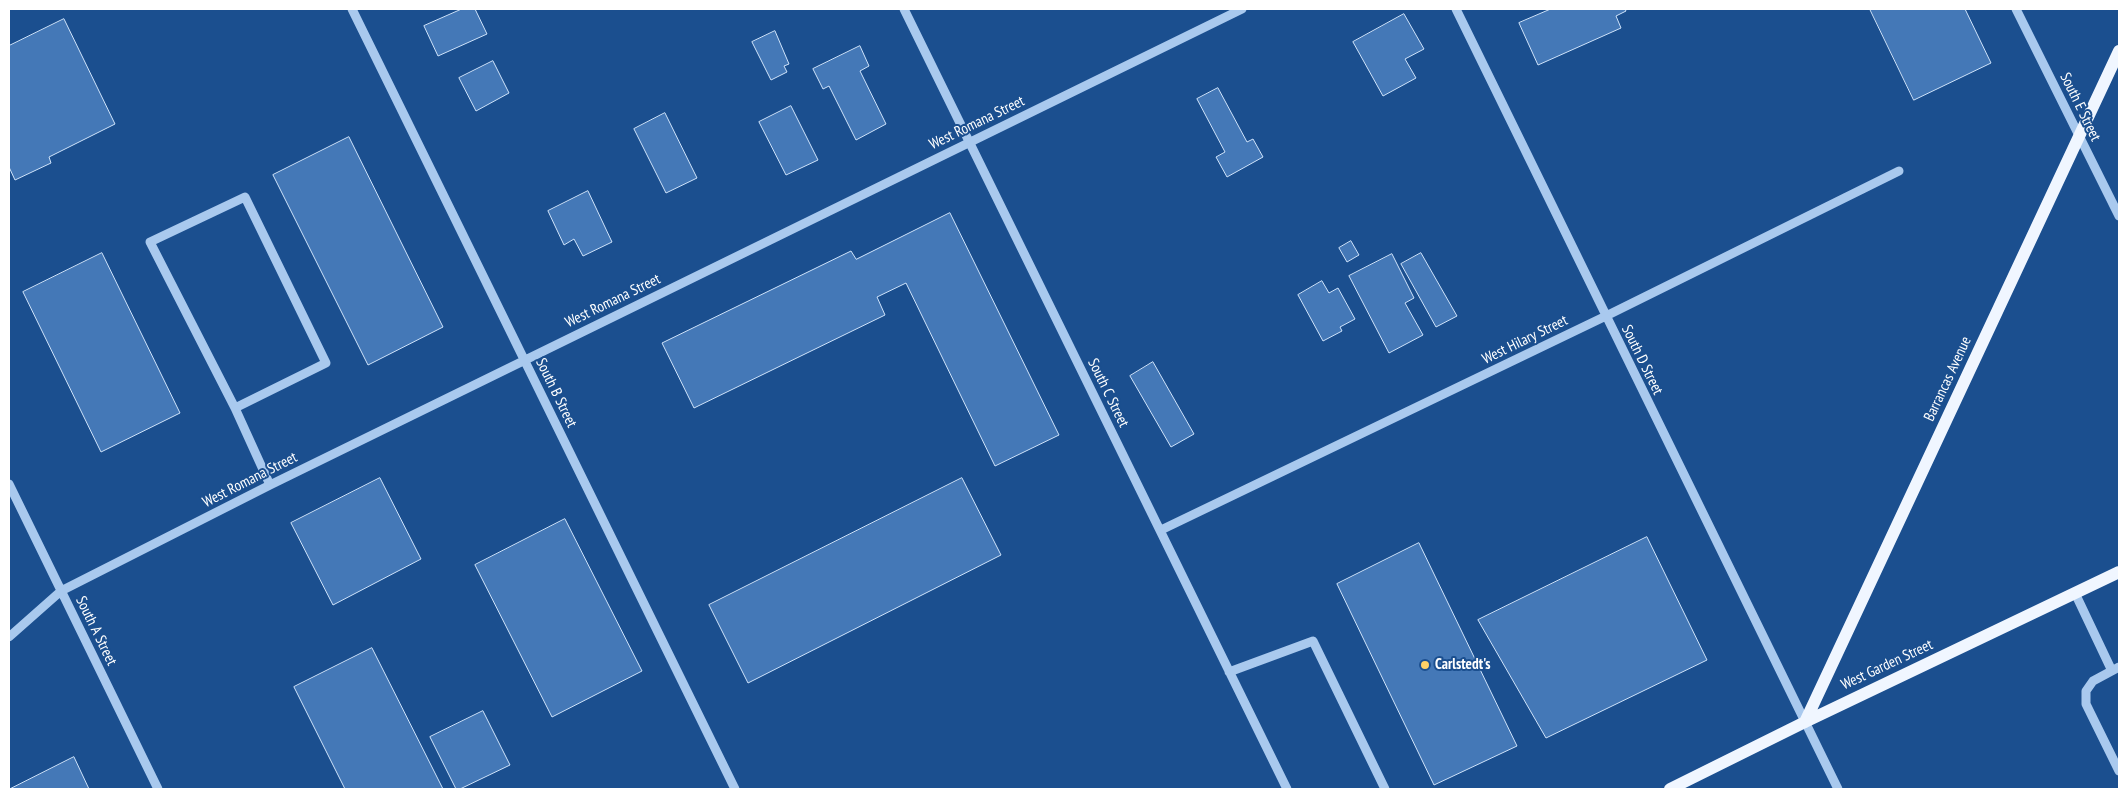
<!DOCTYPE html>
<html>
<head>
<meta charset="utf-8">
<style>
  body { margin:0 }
  #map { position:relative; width:2128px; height:798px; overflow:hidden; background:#1b4f8f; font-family:"PT Sans Narrow",sans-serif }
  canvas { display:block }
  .frame { position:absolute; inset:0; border:10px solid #fff; pointer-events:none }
</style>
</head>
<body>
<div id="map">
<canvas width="2128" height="798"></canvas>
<div class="frame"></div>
</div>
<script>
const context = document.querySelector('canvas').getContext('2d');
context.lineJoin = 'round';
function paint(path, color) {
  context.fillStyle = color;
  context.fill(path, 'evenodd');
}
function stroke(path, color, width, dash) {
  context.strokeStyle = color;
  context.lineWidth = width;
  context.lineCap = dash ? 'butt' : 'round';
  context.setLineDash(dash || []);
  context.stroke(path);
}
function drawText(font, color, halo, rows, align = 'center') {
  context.font = font + ' "PT Sans Narrow",sans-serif';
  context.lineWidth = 4;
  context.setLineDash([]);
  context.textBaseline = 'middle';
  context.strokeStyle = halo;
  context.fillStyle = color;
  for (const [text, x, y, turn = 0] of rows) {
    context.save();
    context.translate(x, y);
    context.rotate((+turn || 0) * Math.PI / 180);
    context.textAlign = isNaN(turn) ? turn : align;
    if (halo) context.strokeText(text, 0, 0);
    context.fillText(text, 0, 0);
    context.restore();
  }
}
const building = new Path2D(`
  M462,9H475L487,34L438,56L424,26Z
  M1551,9H1625L1626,11L1616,16L1621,28L1538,65L1519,23Z
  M1870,9H1965L1991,63L1914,100Z
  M1404,14L1424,49L1405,59L1416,78L1383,96L1353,42Z
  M64,19L115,124L49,157L51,163L15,180L9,167V46Z
  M775,31L789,64L784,66L787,72L771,80L752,42Z
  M860,46L869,66L860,71L886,124L856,140L829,86L823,89L813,69Z
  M493,61L509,93L476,111L459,78Z
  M1218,88L1247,142L1253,139L1263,157L1227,177L1216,157L1225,152L1197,99Z
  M791,106L818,160L786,175L759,122Z
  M665,113L697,178L666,193L634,129Z
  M349,137L443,327L368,365L273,175Z
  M588,191L612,242L583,256L574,239L564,245L548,211Z
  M950,213L1059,435L995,466L906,283L877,297L885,315L694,408L662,343L851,251L856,259Z
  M1351,241L1359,255L1347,262L1339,248Z
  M102,253L180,413L101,452L23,292Z
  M1421,253L1457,316L1436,327L1401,264Z
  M1392,254L1414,298L1405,303L1423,335L1389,353L1349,276Z
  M1322,281L1329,293L1338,288L1355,319L1340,327L1342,331L1323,341L1298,295Z
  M1153,362L1194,434L1171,447L1130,376Z
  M380,478L421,559L333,605L291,523Z
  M962,478L1001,555L748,683L709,605Z
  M565,519L642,671L552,717L475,565Z
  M1647,537L1707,660L1546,738L1478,620Z
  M1419,543L1517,746L1434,785L1337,584Z
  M372,648L443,789H345L294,687Z
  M483,711L510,765L460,789H456L430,737Z
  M74,757L89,789H10Z`);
const minor = new Path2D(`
  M352,9L735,789
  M904,9L1287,789
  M1456,9L1838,789
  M2016,9L2119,216
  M235,408L150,242L245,197L326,363L235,408L270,485
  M9,484L158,789
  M1161,530L1606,316L1899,171
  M2075,593L2112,671
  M9,637L61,591L270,485L1242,9
  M2119,667L2093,681L2086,691V704L2119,771
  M1229,672L1313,641L1385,789`);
const major = new Path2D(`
  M1805,722L2119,51
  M1670,789L1805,722L2119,572`);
const markers = [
  [1425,665,5,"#ffd166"]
];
const streetNames = [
  ["South E Street",2080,107,64],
  ["West Romana Street",977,123,-26],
  ["West Romana Street",613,301,-26],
  ["West Hilary Street",1525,340,-26],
  ["South D Street",1642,360,64],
  ["Barrancas Avenue",1948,379,-65],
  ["South B Street",556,393,64],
  ["South C Street",1108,393,64],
  ["West Romana Street",250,480,-27],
  ["South A Street",96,631,64],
  ["West Garden Street",1887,665,-25]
];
const poiNames = [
  ["Carlstedt's",1435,665]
];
paint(building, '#4478b7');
stroke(building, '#cfe3fa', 1);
stroke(minor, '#a9c9ee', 9);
stroke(major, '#f0f6ff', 12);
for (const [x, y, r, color] of markers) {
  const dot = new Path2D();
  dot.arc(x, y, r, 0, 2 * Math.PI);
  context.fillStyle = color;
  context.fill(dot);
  stroke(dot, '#1b4f8f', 2);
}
drawText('15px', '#fff', '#1b4f8f', streetNames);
drawText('bold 15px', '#fff', '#1b4f8f', poiNames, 'left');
</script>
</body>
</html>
